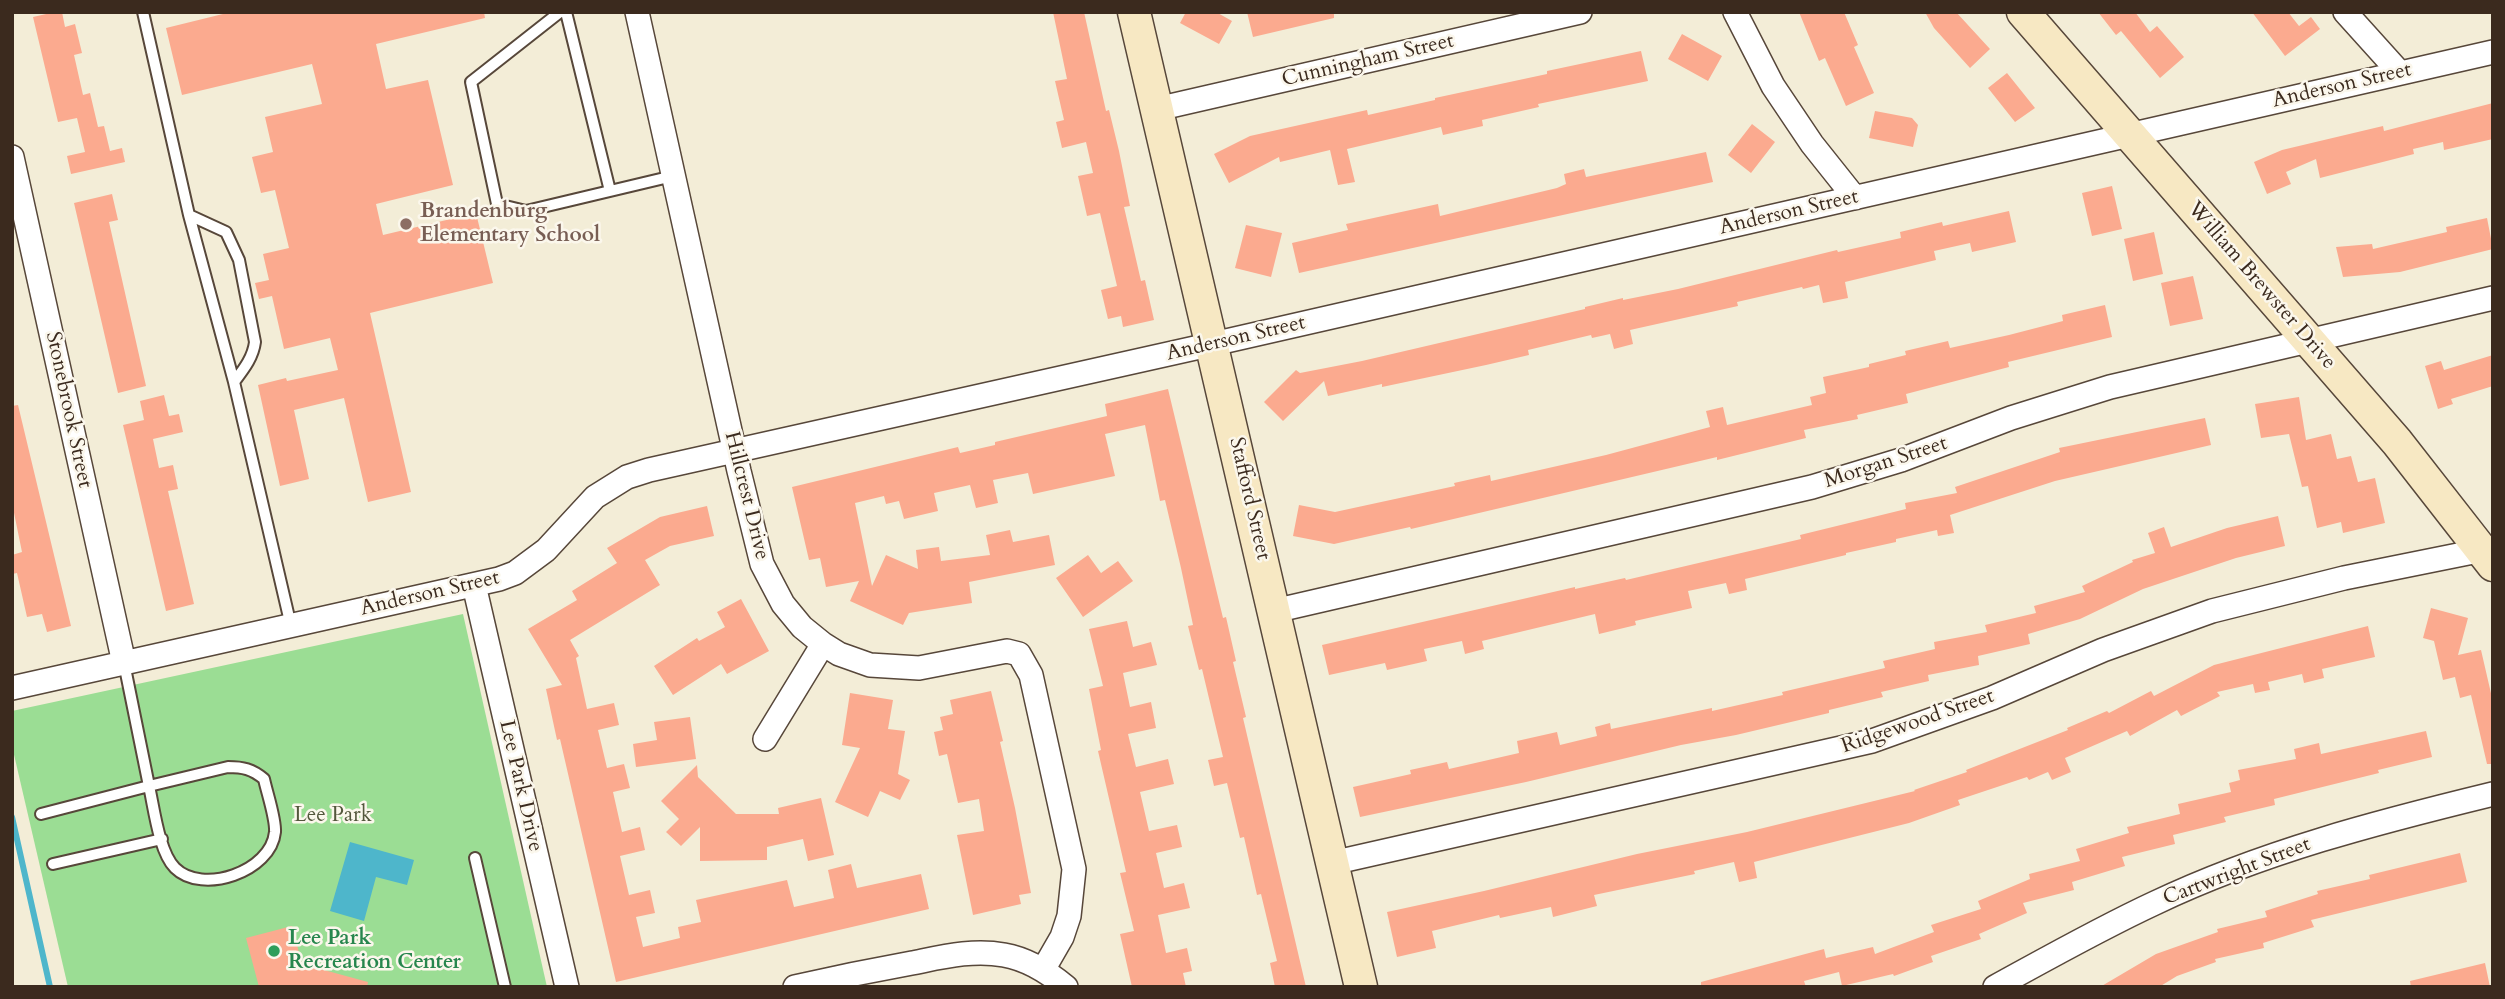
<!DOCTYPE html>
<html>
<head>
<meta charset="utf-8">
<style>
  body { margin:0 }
  #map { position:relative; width:2505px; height:999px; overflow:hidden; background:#f3edd7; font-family:Cardo,serif }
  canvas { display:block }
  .frame { position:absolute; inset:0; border:14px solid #3b2a1e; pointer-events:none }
</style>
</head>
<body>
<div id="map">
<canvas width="2505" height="999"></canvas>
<div class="frame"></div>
</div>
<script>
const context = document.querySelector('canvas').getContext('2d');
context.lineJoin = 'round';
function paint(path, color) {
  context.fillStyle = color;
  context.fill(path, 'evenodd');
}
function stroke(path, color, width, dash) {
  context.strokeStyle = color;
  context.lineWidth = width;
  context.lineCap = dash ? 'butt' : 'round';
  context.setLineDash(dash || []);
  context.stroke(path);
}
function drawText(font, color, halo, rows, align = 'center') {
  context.font = font + ' Cardo,serif';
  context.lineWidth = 5;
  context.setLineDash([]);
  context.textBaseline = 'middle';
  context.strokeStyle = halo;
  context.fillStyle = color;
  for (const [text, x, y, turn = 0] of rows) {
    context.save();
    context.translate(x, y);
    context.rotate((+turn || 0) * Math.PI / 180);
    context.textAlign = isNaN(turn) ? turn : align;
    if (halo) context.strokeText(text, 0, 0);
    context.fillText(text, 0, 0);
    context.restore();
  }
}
const green = new Path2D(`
  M463,614L547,987H68L12,746V711Z`);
const water = new Path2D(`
  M350,842L414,860L407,885L376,877L364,921L330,911Z`);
const stream = new Path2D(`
  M12,817L50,987`);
const building = new Path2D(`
  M55,12H62L65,27L75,24L82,53L74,55L83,95L90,93L98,127L104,126L110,151L122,148L125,162L71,174L67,156L85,152L77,118L58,122L33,17Z
  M231,12H484L485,18L376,44L386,89L428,80L453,185L376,204L383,235L476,213L493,283L370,313L411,492L368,502L344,398L294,410L309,479L280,486L258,385L286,378L287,381L338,370L330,338L284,349L272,296L259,299L255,283L269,280L263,254L289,248L275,190L261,193L252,157L273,152L265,117L322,104L312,64L182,95L166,28Z
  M1053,12H1084L1106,111L1109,110L1119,151L1130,206L1124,207L1141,281L1145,280L1154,320L1123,327L1121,316L1108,319L1101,290L1117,286L1100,213L1087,216L1078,176L1093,173L1086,142L1062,148L1056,122L1064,120L1055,81L1067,79Z
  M1186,12H1216L1232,21L1219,44L1180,23Z
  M1247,12H1334V18L1253,37Z
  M1799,12H1844L1858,45L1854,47L1874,93L1846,106L1825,58L1819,61Z
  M1925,12H1956L1990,49L1970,68L1934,28Z
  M2098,12H2135L2150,32L2157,26L2184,57L2160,78L2121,31L2116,35Z
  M2252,12H2288L2299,26L2311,17L2320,29L2285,56Z
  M1682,34L1722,56L1708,81L1668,59Z
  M1641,51L1648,81L1538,104L1539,107L1482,120L1483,126L1443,135L1441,127L1347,149L1355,182L1338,185L1330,150L1280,162L1279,157L1229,183L1214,154L1250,136L1367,110L1368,115L1435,100V98L1547,74V71Z
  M2007,73L2035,108L2015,122L1988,88Z
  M2493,103V139L2444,150L2443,142L2413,149L2414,154L2320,178L2316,159L2286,172L2291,184L2267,194L2254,162L2282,150L2383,126L2384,131Z
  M1875,111L1912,118L1918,125L1913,147L1869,138Z
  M1752,124L1775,142L1751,173L1728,155Z
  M1706,152L1713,182L1299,273L1292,243L1348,230L1346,224L1438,204L1440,216L1557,188L1566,184L1564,174L1584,169L1586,177Z
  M2112,186L2122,229L2092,236L2082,193Z
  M112,194L118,220L109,222L146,386L118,393L74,203Z
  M2009,211L2016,242L1972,252L1970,243L1934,251L1936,260L1845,282L1848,298L1823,303L1819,285L1803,289L1802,287L1737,302L1738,306L1630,330L1633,344L1614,349L1610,334L1592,338L1591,335L1528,350L1529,355L1486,365L1382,387V384L1328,396L1324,381L1283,421L1264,402L1296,370L1300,373L1362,361L1585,309V307L1623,298V300L1678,289L1837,250L1838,252L1901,238L1900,232L1942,222L1943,226Z
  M2487,218L2493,249L2400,272L2343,277L2336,247L2372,244L2373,249L2447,232L2446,227Z
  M1246,225L1282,233L1271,277L1235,268Z
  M2154,232L2163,274L2133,281L2124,239Z
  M2193,276L2203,319L2170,326L2161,283Z
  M2105,305L2112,337L2008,362L2009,367L1906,394L1908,403L1857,415L1858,419L1804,430L1806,438L1717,460V457L1411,529L1410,527L1334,544L1293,536L1299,505L1335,512L1455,486L1454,483L1490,475L1491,481L1606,455L1710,427L1706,411L1723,407L1727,425L1812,405L1810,397L1826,393L1823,377L1869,367V364L1906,355L1905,351L1948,341L1950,348L2009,335L2063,321L2062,315Z
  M2493,355V386L2451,399L2453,404L2438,409L2425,366L2441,361L2444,370Z
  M1168,389L1223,618L1226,617L1236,661L1233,662L1246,717L1243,718L1306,987H1275L1270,963L1277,961L1261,894L1257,895L1244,837L1240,838L1227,783L1214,786L1208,760L1223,757L1202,669L1199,670L1188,626L1193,625L1181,568L1165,500L1160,501L1145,425L1105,434L1115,476L1033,494L1028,473L993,480L998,503L976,508L970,485L934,493L938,511L904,519L899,501L886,504L884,496L855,503L872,586L886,555L918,569L916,550L939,547L941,561L990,555L986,535L1010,530L1013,542L1049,535L1055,565L969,582L972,603L909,613L903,625L850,601L859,581L826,587L820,558L809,560L792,487L958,447L960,453L995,445V442L1107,416L1105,404Z
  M164,395L169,416L179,414L183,432L153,439L159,468L173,465L178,489L168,491L194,604L166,611L123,425L144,420L140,401Z
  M2299,397L2306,440L2331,434L2337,459L2351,456L2358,482L2375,478L2385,523L2343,533L2341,522L2317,528L2308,486L2302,487L2289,434L2261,438L2255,404Z
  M18,405L71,626L47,632L42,614L27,617L17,573L12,574V555L22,552L12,503V406Z
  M2205,418L2211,445L2055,481L1950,515L1954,533L1938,536L1937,530L1896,539V542L1846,553V555L1745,579L1747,590L1729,594L1726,583L1688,591L1692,608L1635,621L1636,625L1599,634L1595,614L1482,641L1484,649L1465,654L1462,641L1424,649L1427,661L1387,670L1385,663L1329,675L1322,645L1575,587V589L1625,578L1626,580L1801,539L1800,535L1906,509L1905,503L1957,493L1955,487L2060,452L2059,448Z
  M707,506L714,536L670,546L645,560L660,585L570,640L579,656L576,658L587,709L614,703L619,725L598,730L607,768L624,764L630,788L613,792L622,832L640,827L645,850L620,856L629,895L650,890L655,913L636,917L643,947L680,938L678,927L701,922L696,900L787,880L794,907L834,898L828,870L851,864L857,888L921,874L929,909L616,982L560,739L557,740L546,689L562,685L528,629L577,600L572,591L617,563L607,548L660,517Z
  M2278,516L2285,546L2236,558L2143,589L2080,619L2028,634L2030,644L1978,656L1979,665L1928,675L1929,681L1881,692L1883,697L1829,710V713L1736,735L1681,745L1526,782L1360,817L1353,787L1411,774L1410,770L1447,762L1449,769L1519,753L1517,741L1557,732L1560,745L1597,736L1595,727L1610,723L1611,729L1712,708V711L1783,695L1782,692L1885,668L1883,661L1935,649L1934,642L1987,632L1985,625L2036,613L2034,606L2085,592L2082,586L2133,562L2132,560L2155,553L2148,533L2164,527L2171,547L2227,528Z
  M1088,555L1101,573L1118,561L1133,581L1083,617L1056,578Z
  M741,599L769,651L727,674L721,664L673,695L654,666L697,638L699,641L725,627L717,612Z
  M2431,608L2468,618L2458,655L2481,650L2493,702V764H2487L2471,695L2460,698L2455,677L2443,680L2434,641L2423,638Z
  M1127,621L1133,647L1151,642L1157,665L1123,673L1130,707L1151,702L1156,728L1128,734L1136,767L1168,759L1174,784L1140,792L1149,831L1177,825L1182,847L1156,853L1164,888L1184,883L1190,908L1158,915L1166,953L1187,948L1192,971L1183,973L1186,987H1132L1120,934L1134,931L1120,873L1126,872L1098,751L1101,750L1089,689L1103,686L1089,629Z
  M2368,626L2375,657L2322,669L2324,678L2304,683L2302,674L2268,682L2270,690L2255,693L2253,684L2217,692L2220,696L2181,716L2177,710L2130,736L2127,731L2065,758L2071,772L2052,780L2048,772L2029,780L2027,777L1958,800L1960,805L1909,823L1754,862L1757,878L1739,882L1734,862L1694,871L1695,874L1594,895L1597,906L1553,917L1551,907L1500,918L1499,915L1432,931L1436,948L1397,957L1387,912L1484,891L1637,854L1747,832L1915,791L1914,790L1967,772L1966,770L2068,730L2067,728L2107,711L2109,713L2151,691L2154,696L2214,665Z
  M991,691L1003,741L1000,742L1015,808L1031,893L1019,895L1021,904L973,915L957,835L984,831L979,799L958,803L947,754L939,756L934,732L943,730L940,717L953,714L950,700Z
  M850,693L893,700L888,729L905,731L898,774L910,780L900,800L880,791L868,817L835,802L860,748L842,745Z
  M690,717L696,759L636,767L633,744L657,740L654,722Z
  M2426,731L2432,757L2378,770L2379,773L2274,799L2275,805L2224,817L2226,822L2173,835L2175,844L2122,857L2125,866L2072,882L2074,890L2023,903L2027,913L1979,934L1981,939L1931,956L1933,962L1894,976L1893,974L1842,986L1839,972L1804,981L1806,987H1701V982L1824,949L1826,958L1873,947L1875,954L1934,932L1931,925L1981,909L1978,901L2030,879L2029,874L2080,861L2076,849L2129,833L2127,827L2180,814L2178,804L2231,792L2229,783L2240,780L2238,770L2296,759L2294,749L2319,743L2321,754Z
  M697,765L698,777L736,814H779L778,808L821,798L834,855L808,861L803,839L767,847V860L700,861V827L681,846L666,832L679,819L661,801Z
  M2460,853L2467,882L2311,920L2314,927L2263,943L2264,948L2215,959L2216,962L2177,976L2159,987H2100L2156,954L2218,932L2217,929L2267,917L2265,911L2318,894L2317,891L2370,879L2369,875Z
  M292,926L302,964L368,982L367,987H259L246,938Z
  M2485,963L2490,987H2411L2410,981Z`);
const lane = new Path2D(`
  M143,12L189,215L234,382L291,626
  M560,12L471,82L497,204L526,211L673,176
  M566,12L610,191
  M189,215L226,232L239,260L255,342C253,358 243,370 234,382
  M228,767C243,767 252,769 264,779C267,793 276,819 275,832C271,872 202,895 175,868C159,852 154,808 149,786Z
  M41,814L149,786L124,663
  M475,858L505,987
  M53,864L162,839`);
const street = new Path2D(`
  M637,12L739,471L762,564L783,604L802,627L823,644L839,654L870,665L919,668L1007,651L1019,654L1031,675L1074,869L1069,916L1062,937L1043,970
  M1735,12L1773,86L1812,144L1855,198
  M2345,12L2400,73
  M1157,109L1580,12
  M12,157L124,663
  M474,585L567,987
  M1274,611L1812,487L1901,460L2011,418L2110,387L2493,298
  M12,688L499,579L515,573L546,550L595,497L627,477L649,470L1213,344L2493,52
  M765,739L823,644
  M1332,863L1872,741L1992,698L2103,650L2212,611L2344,578L2493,548
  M795,987C834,978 873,970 912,963C942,957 973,949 1004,955C1027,959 1048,972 1066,987
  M1995,987C2048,958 2101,928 2155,903C2262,852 2378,822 2493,794`);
const secondary = new Path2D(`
  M1134,12L1361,987
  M2023,12L2397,442L2493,565`);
const markers = [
  [406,224,7,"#8d6e63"],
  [274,951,7,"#2e9e5b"]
];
const streetNames = [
  ["Cunningham Street",1368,61,-13],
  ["Anderson Street",2342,86,-13],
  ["Anderson Street",1789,213,-13],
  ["William Brewster Drive",2261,286,49],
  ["Anderson Street",1236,339,-13],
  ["Stonebrook Street",68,410,78],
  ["Morgan Street",1886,463,-18],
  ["Hillcrest Drive",746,496,76],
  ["Stafford Street",1249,499,77],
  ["Anderson Street",430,594,-13],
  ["Ridgewood Street",1918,722,-19],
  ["Lee Park Drive",520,786,77],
  ["Cartwright Street",2237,872,-21]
];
const educationNames = [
  ["Brandenburg",420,212],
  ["Elementary School",420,236]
];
const parkNames = [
  ["Lee Park",333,816]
];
const leisureNames = [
  ["Lee Park",288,939],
  ["Recreation Center",288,963]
];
paint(green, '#9bdd94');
paint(water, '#4eb6cb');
stroke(stream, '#4eb6cb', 6);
paint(building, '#fbaa8f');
stroke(lane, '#57473a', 14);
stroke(street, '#57473a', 26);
stroke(secondary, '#57473a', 35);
stroke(lane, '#fff', 10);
stroke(street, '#fff', 23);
stroke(secondary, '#f7e8c3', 32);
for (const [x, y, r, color] of markers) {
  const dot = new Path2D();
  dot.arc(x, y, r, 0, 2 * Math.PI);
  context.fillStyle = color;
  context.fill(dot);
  stroke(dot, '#fbf7ec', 2.5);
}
drawText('21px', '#3b2a1e', '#fbf7ec', streetNames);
drawText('bold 21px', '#785e54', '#fbf7ec', educationNames, 'left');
drawText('21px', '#53573c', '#fbf7ec', parkNames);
drawText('bold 21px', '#27864d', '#fbf7ec', leisureNames, 'left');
</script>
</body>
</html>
